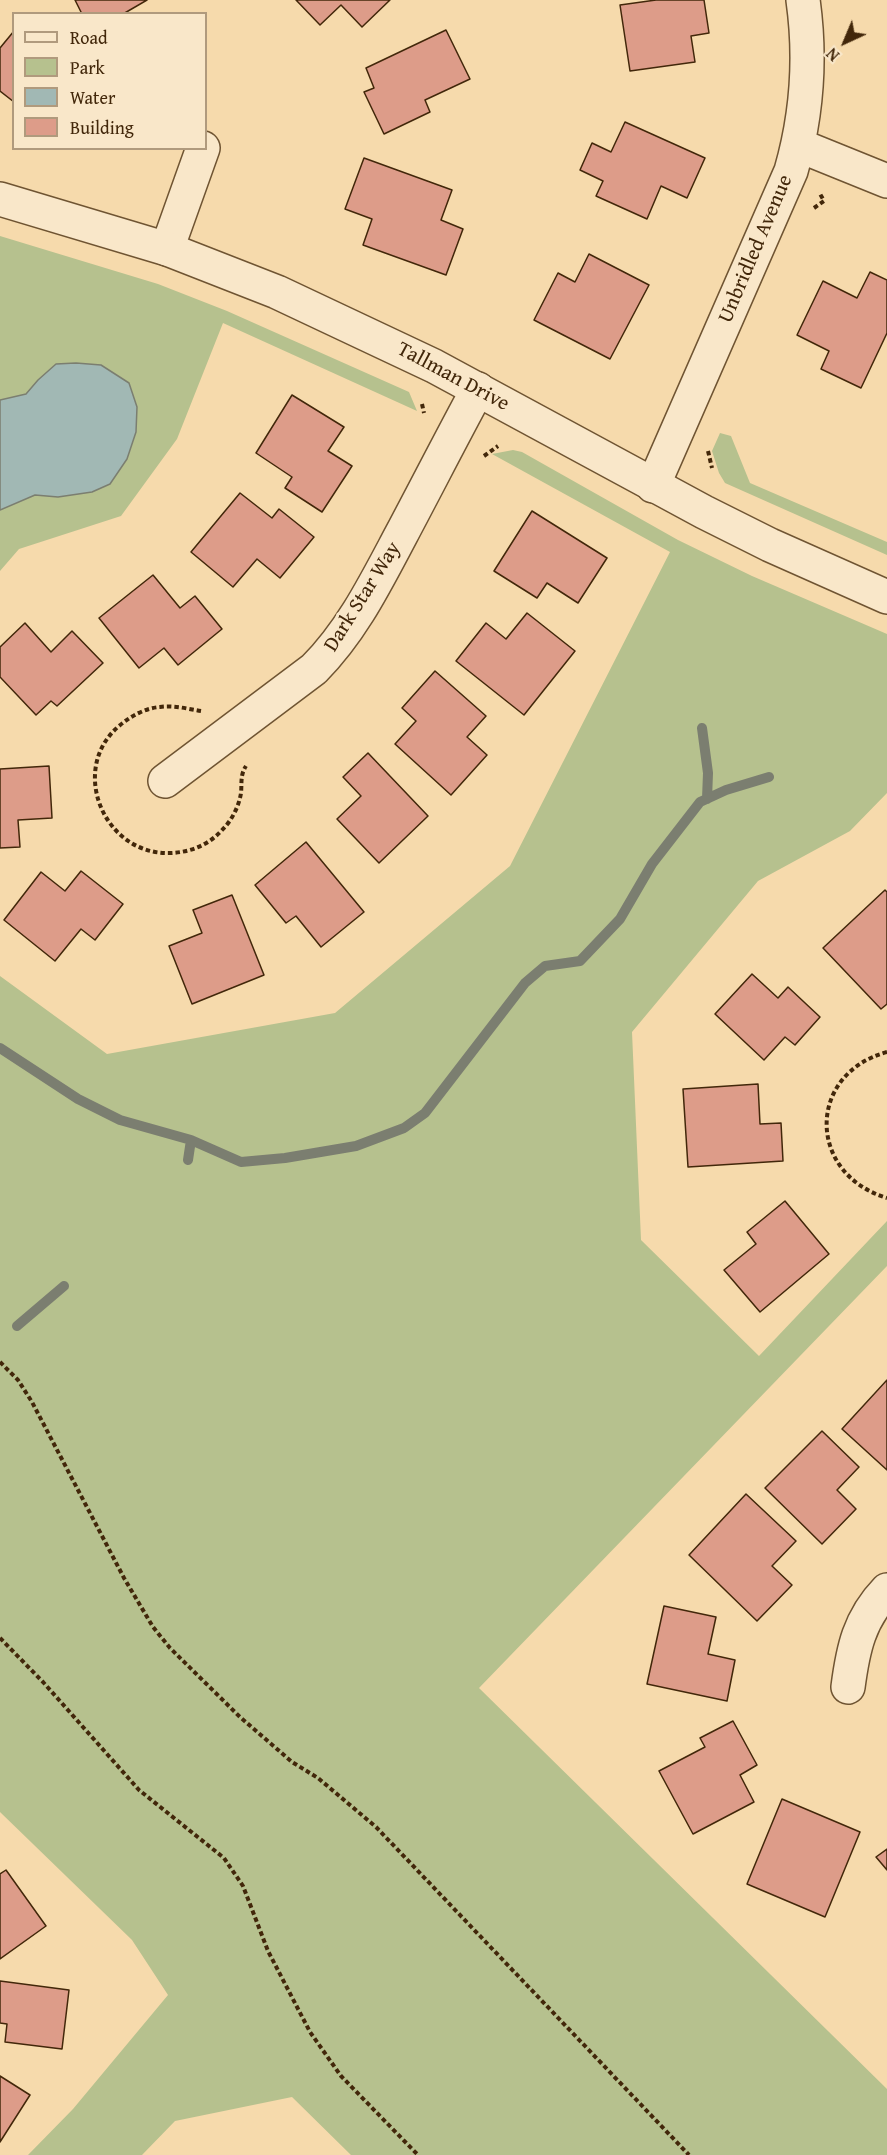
<!DOCTYPE html>
<html>
<head>
<meta charset="utf-8">
<style>
  body { margin:0 }
  #map { position:relative; width:887px; height:2155px; overflow:hidden; background:#f6daac; font-family:"Gentium Book Plus",serif }
  canvas { display:block }
  .legend { position:absolute; left:12px; top:12px; width:195px; height:138px; box-sizing:border-box; background:#f9e7c9; border:2px solid #b09a7d; margin:0; padding:8px 10px; list-style:none; font-size:18px; color:#42270a }
  .legend li { display:flex; align-items:center; gap:12px; height:30px }
  .legend b { width:30px; border:2px solid #b09a7d }
  .north { position:absolute; left:815px; top:12px; width:60px; height:60px; -webkit-text-stroke:4px #f9e7c9; paint-order:stroke; rotate:224deg; font-size:16px; font-weight:700; line-height:24px; text-align:center; color:#42270a }
  .north::after { content:''; display:block; margin:auto; width:21px; height:27px; background:#42270a; clip-path:polygon(50% 0,100% 100%,50% 72%,0 100%) }
</style>
</head>
<body>
<div id="map">
<canvas width="887" height="2155"></canvas>
<ul class="legend">
<li><b style="height:8px;background:#f9e7c9"></b>Road</li>
<li><b style="height:16px;background:#b6c18e"></b>Park</li>
<li><b style="height:16px;background:#a1b8b4"></b>Water</li>
<li><b style="height:16px;background:#dd9c89"></b>Building</li>
</ul>
<div class="north">N</div>
</div>
<script>
const context = document.querySelector('canvas').getContext('2d');
context.lineJoin = 'round';
function paint(path, color) {
  context.fillStyle = color;
  context.fill(path, 'evenodd');
}
function stroke(path, color, width, dash) {
  context.strokeStyle = color;
  context.lineWidth = width;
  context.lineCap = dash ? 'butt' : 'round';
  context.setLineDash(dash || []);
  context.stroke(path);
}
function drawText(font, color, halo, rows, align = 'center') {
  context.font = font + ' "Gentium Book Plus",serif';
  context.lineWidth = 6;
  context.setLineDash([]);
  context.textBaseline = 'middle';
  context.strokeStyle = halo;
  context.fillStyle = color;
  for (const [text, x, y, turn = 0] of rows) {
    context.save();
    context.translate(x, y);
    context.rotate((+turn || 0) * Math.PI / 180);
    context.textAlign = isNaN(turn) ? turn : align;
    if (halo) context.strokeText(text, 0, 0);
    context.fillText(text, 0, 0);
    context.restore();
  }
}
const green = new Path2D(`
  M0,236L158,284L227,311L409,392L417,411L223,323L177,439L121,516L19,549L0,571Z
  M720,433L731,436L750,483L887,542V555L725,483L719,473L712,451Z
  M513,450L522,452L678,540L752,576L887,634V793L850,831L758,881L632,1032L641,1240L759,1356L887,1221V1266L479,1688L887,2089V2155H351L292,2097L175,2121L142,2155H28L73,2109L168,1995L132,1940L0,1812V976L107,1054L335,1013L510,866L670,552L492,454Z`);
const water = new Path2D(`
  M76,363L101,365L129,383L137,407L136,432L127,459L110,484L92,492L58,497L35,495L0,510V400L26,394L38,380L56,364Z`);
const stream = new Path2D(`
  M702,728L708,773L707,799
  M0,1048L78,1099L120,1120L191,1140L188,1160
  M191,1140L241,1162L285,1158L356,1146L404,1128L425,1113L525,983L545,966L580,961L620,919L652,864L700,802L726,790L769,777
  M17,1326L64,1286`);
const building = new Path2D(`
  M75,0H147L123,14H82Z
  M296,0H390L362,27L341,5L320,25Z
  M656,0H704L709,33L691,36L695,62L630,71L620,5Z
  M446,30L470,79L425,100L430,112L384,134L364,92L374,88L366,68Z
  M14,31V102L0,91V48Z
  M625,122L705,158L687,198L661,186L647,219L596,196L603,181L580,170L592,143L611,152Z
  M364,158L452,190L441,220L463,229L446,275L363,245L372,219L345,209Z
  M589,254L649,285L610,359L534,320L558,273L575,282Z
  M870,272L887,280V333L861,388L821,369L829,351L797,335L823,281L857,298Z
  M292,395L344,427L328,451L352,466L322,512L285,488L292,477L256,453Z
  M240,493L272,518L279,509L314,537L280,578L257,559L233,587L191,552Z
  M532,511L607,558L578,603L547,583L537,598L494,571Z
  M153,575L180,608L195,596L222,629L178,665L164,648L139,668L99,618Z
  M527,613L575,651L524,715L456,661L486,623L506,639Z
  M25,623L51,652L72,631L103,663L57,706L51,701L36,715L0,677V647Z
  M435,671L486,716L467,737L487,755L451,795L395,744L416,721L402,708Z
  M368,753L428,816L379,863L337,819L361,796L343,777Z
  M49,766L52,818L18,820L20,847L0,848V769Z
  M306,842L364,912L321,947L296,916L286,923L255,885Z
  M81,871L123,904L95,940L81,929L55,961L4,920L41,872L65,891Z
  M885,890L887,892V1004L881,1009L823,948Z
  M232,895L264,975L192,1004L169,946L202,933L193,910Z
  M752,974L778,998L788,987L820,1017L795,1045L785,1037L764,1060L715,1014Z
  M758,1084L760,1124L781,1123L783,1161L688,1167L683,1089Z
  M785,1201L829,1254L760,1312L724,1270L756,1244L747,1232Z
  M887,1380V1470L842,1429Z
  M822,1431L859,1467L837,1490L856,1509L822,1544L765,1488Z
  M746,1494L796,1541L772,1566L792,1585L757,1621L689,1555Z
  M664,1606L716,1617L708,1654L735,1660L727,1701L647,1684Z
  M733,1721L757,1765L740,1775L754,1802L693,1834L659,1771L705,1747L700,1738Z
  M782,1799L860,1832L825,1917L747,1884Z
  M887,1849V1870L876,1857Z
  M6,1870L46,1926L0,1959V1874Z
  M0,1981L69,1990L62,2049L5,2042L7,2024L0,2023Z
  M0,2076L30,2095L0,2142Z`);
const path = new Path2D(`
  M814,208L824,201L819,192
  M422,404L424,413
  M708,451L712,468
  M484,456L498,446
  M201,711C188,709 174,705 160,707C145,708 131,716 119,726C68,769 104,856 171,853C191,852 209,845 223,829C232,820 239,806 241,793C242,783 240,775 246,766
  M887,1052C806,1074 807,1174 887,1198
  M0,1362L18,1380L32,1402L124,1578L153,1627L170,1648L240,1717L292,1762L318,1778L376,1827L689,2155
  M0,1638L43,1682L139,1790L224,1858L243,1886L268,1951L310,2032L341,2076L418,2155`);
const minor = new Path2D(`
  M798,145L887,181
  M167,249L203,148
  M653,486L791,171C807,115 811,57 803,0
  M165,781L314,669C352,631 376,582 401,535C427,486 452,437 478,389
  M848,1687C853,1649 859,1619 887,1590`);
const tertiary = new Path2D(`
  M0,199L167,249L277,292L434,366L704,512L770,545L887,597`);
const streetNames = [
  ["Unbridled Avenue",756,249,-67],
  ["Tallman Drive",453,377,28],
  ["Dark Star Way",363,597,-58]
];
paint(green, '#b6c18e');
paint(water, '#a1b8b4');
stroke(water, '#7b7e70', 1.5);
stroke(stream, '#7b7e70', 10);
paint(building, '#dd9c89');
stroke(building, '#42270a', 1.5);
stroke(minor, '#6f5432', 36);
stroke(tertiary, '#6f5432', 36);
stroke(path, '#42270a', 4, [4.5, 3]);
stroke(minor, '#f9e7c9', 33);
stroke(tertiary, '#f9e7c9', 33);
drawText('21px', '#42270a', '#f9e7c9', streetNames);
</script>
</body>
</html>
